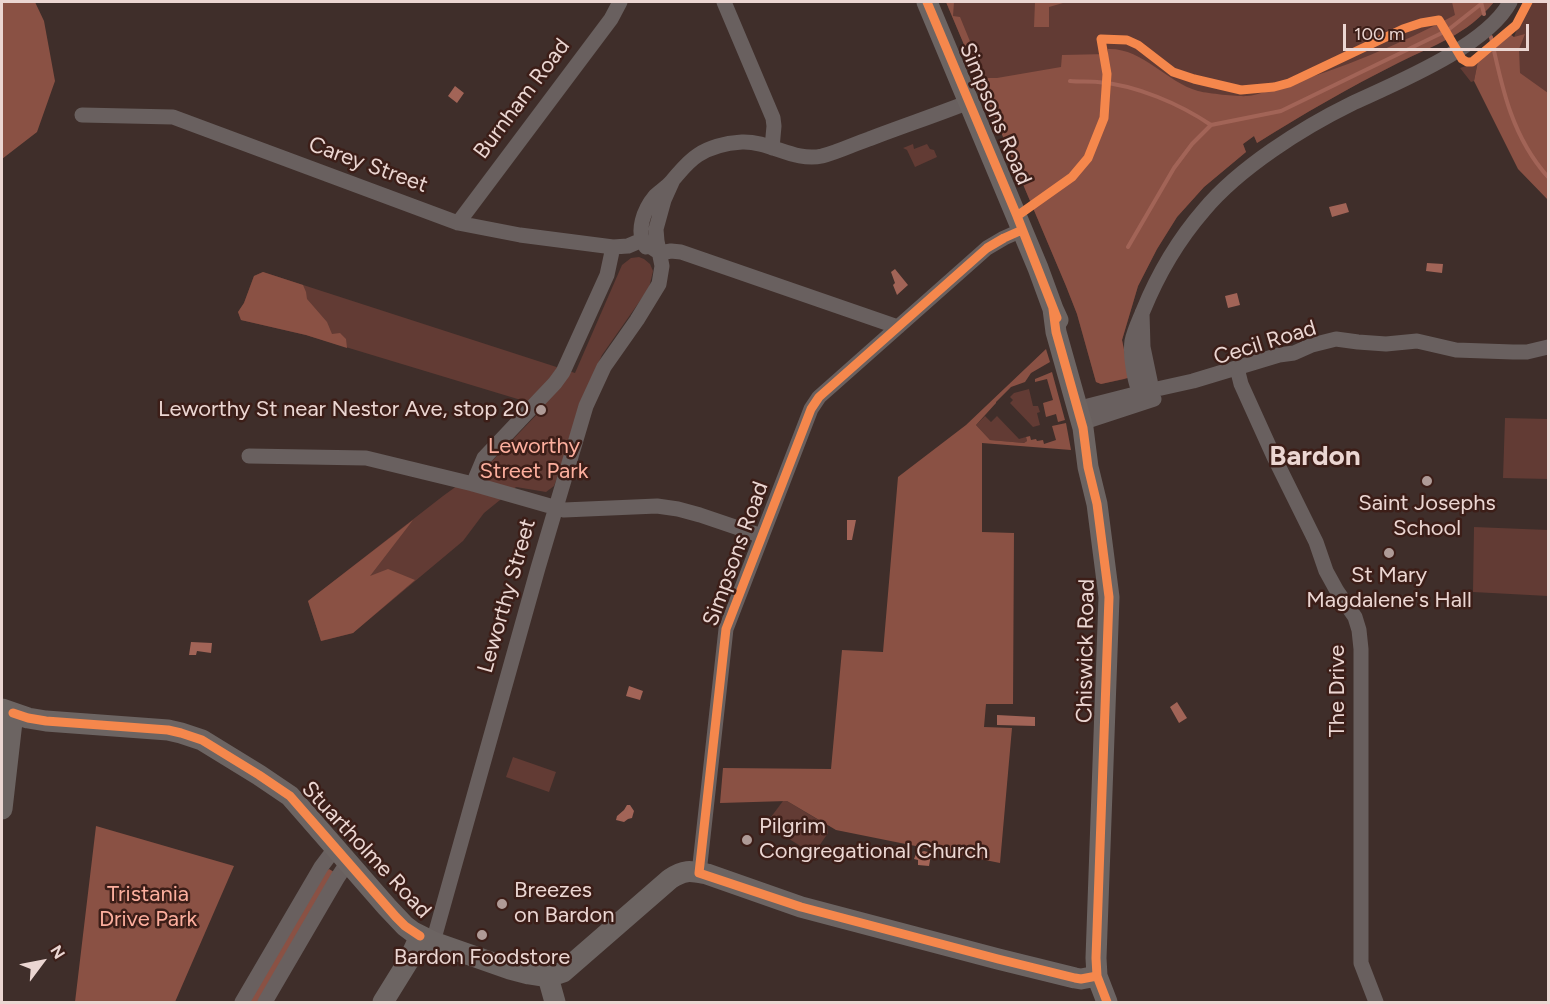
<!DOCTYPE html>
<html>
<head>
<meta charset="utf-8">
<style>
  body { margin:0 }
  #map { position:relative; width:1550px; height:1004px; overflow:hidden; background:#3f2e2a; font-family:Figtree,sans-serif }
  canvas { display:block }
  .frame { position:absolute; inset:0; border:3px solid #ebd6d2; pointer-events:none }
  .north { position:absolute; left:12px; top:932px; width:60px; height:60px; -webkit-text-stroke:4px #3c1e18; paint-order:stroke; rotate:58deg; font-size:16px; font-weight:700; line-height:24px; text-align:center; color:#ebd6d2 }
  .north::after { content:''; display:block; margin:auto; width:21px; height:27px; background:#ebd6d2; clip-path:polygon(50% 0,100% 100%,50% 72%,0 100%) }
  .scale { position:absolute; left:1343px; top:24px; width:186px; height:27px; box-sizing:border-box; border:3px solid #ebd6d2; border-top:0; padding-left:8px; font-size:18px; line-height:21px; white-space:nowrap; color:#ebd6d2; -webkit-text-stroke:4px #3c1e18; paint-order:stroke }
</style>
</head>
<body>
<div id="map">
<canvas width="1550" height="1004"></canvas>
<div class="frame"></div>
<div class="north">N</div>
<div class="scale">100 m</div>
</div>
<script>
const context = document.querySelector('canvas').getContext('2d');
context.lineJoin = 'round';
function paint(path, color) {
  context.fillStyle = color;
  context.fill(path, 'evenodd');
}
function stroke(path, color, width, dash) {
  context.strokeStyle = color;
  context.lineWidth = width;
  context.lineCap = dash ? 'butt' : 'round';
  context.setLineDash(dash || []);
  context.stroke(path);
}
function drawText(font, color, halo, rows, align = 'center') {
  context.font = font + ' Figtree,sans-serif';
  context.lineWidth = 5;
  context.setLineDash([]);
  context.textBaseline = 'middle';
  context.strokeStyle = halo;
  context.fillStyle = color;
  for (const [text, x, y, turn = 0] of rows) {
    context.save();
    context.translate(x, y);
    context.rotate((+turn || 0) * Math.PI / 180);
    context.textAlign = isNaN(turn) ? turn : align;
    if (halo) context.strokeText(text, 0, 0);
    context.fillText(text, 0, 0);
    context.restore();
  }
}
const green = new Path2D(`
  M946,2H1494C1467,35 1434,45 1398,63C1350,87 1303,114 1257,143L1254,136L1243,144L1246,152L1204,187L1177,217L1157,249L1138,286L1122,340L1129,374L1125,379L1101,384L1096,382L1077,314L1066,286Z
  M1530,2H1548V111L1512,66L1514,37L1520,21Z
  M1478,61L1474,81L1471,82L1460,68L1475,63Z
  M913,144L914,149L927,144L930,149L934,150L937,157L915,167L907,150L903,148Z
  M639,257L644,259L650,264L653,271L649,288L602,355L581,401L569,448L554,486L546,492L516,487L484,513L463,541L353,633L321,641L308,601L443,496L494,459L544,407L306,335L241,320L238,312L244,303L254,276L263,272L575,373L622,265L631,258Z
  M1029,389L1033,406H1038L1040,412L1037,413L1040,425L1033,427L1010,403L1013,400L1010,397L1014,393Z
  M985,416L991,422L997,416L1019,439L1026,437L1027,441L1024,443L990,440L976,425Z
  M1505,418L1548,419V479L1503,478Z
  M1474,527L1548,530V596L1473,592Z
  M513,757L556,772L549,792L506,777Z
  M783,801H787L827,825L828,833L815,852H810L770,827L768,821Z`);
const forest = new Path2D(`
  M2,2H35L44,21L55,81L37,132L2,159V52L3,48Z
  M946,2H954L953,16L960,17L985,78H997L1061,67L1062,55L1108,54V49C1143,48 1166,82 1198,91C1205,93 1239,97 1247,96C1259,95 1271,89 1282,86C1342,69 1400,44 1455,15L1452,2H1494C1467,35 1434,45 1398,63C1350,87 1303,114 1257,143L1254,136L1243,144L1246,152L1204,187L1177,217L1157,249L1138,286L1122,340L1129,374L1128,378L1101,384L1096,382L1077,314L1066,286Z
  M1035,2H1063V3L1049,7V27H1034Z
  M1510,34L1514,37L1525,34L1519,49L1520,73L1548,93V200L1518,169L1474,81L1478,61Z
  M263,272L303,285L306,292L307,299L327,322L332,334L340,333L346,339L347,348L306,335L241,320L238,312L244,303L254,276Z
  M1046,349L1050,362L1031,373L1025,382L1011,387L996,402V403L976,425L990,440L1024,443L1027,441L1026,437L1030,436L1031,440L1036,439L1037,441L1043,440L1044,444L1056,440L1052,426L1066,423L1071,450L982,443V532L1014,533L1013,704H986L984,727L1012,728L1000,863L836,830L787,801L720,803L723,768L831,769L842,650L883,652L898,477L966,425Z
  M1052,372L1065,420L1058,422L1056,414L1046,417L1043,403L1053,400L1047,379L1035,382V379Z
  M413,520L370,576L388,569L415,580L353,633L321,641L308,601Z
  M96,826L234,866L175,1002H75Z
  M329,869L334,872L263,1002H244L326,871Z`);
const water = new Path2D(`
  M455,86L464,93L457,103L448,96Z
  M1346,203L1349,212L1332,217L1329,207Z
  M1427,263L1443,264L1442,273L1426,271Z
  M895,269L908,285L897,295L893,285L895,283L891,272Z
  M1237,293L1240,305L1228,308L1225,296Z
  M847,520H856L852,540H847Z
  M191,642L212,643L211,653L197,651L196,655H189Z
  M629,686L643,691L640,700L626,696Z
  M1177,702L1187,718L1179,723L1170,707Z
  M997,715L1035,717V726L997,725Z
  M627,805H630L634,811L632,818L628,819L624,822L616,820L617,816L624,810Z
  M924,851L928,852L931,855L929,866L918,865V860L914,859L916,854Z`);
const stream = new Path2D(`
  M1481,2L1484,14
  M1491,37C1502,88 1512,137 1548,177
  M1070,81C1079,82 1089,81 1098,82C1136,85 1180,104 1211,125
  M1128,247L1174,168L1192,144L1211,125L1281,111L1448,30L1481,4`);
const street = new Path2D(`
  M724,2L773,118L774,126L772,148
  M82,115L173,117L458,223L520,235L613,247L628,246L642,240
  M458,223L611,19L620,2
  M646,247C635,232 644,209 655,196C660,191 667,187 672,181C680,172 687,162 698,155C710,147 727,143 742,142C770,141 794,162 822,156C838,152 854,144 869,139C903,126 936,115 969,102
  M651,247L660,253L671,251L681,252L898,327
  M1142,313L1143,347L1152,390L1147,401C1144,398 1140,395 1139,391C1134,379 1130,354 1132,341C1134,331 1139,321 1143,311C1158,274 1178,240 1204,210C1239,168 1302,128 1351,104C1396,83 1487,46 1510,2
  M1237,368L1241,384L1274,457L1316,542L1326,571L1337,591L1355,617L1359,630L1361,649V963L1376,1002
  M1088,406L1139,393L1193,381L1279,355L1294,353L1312,345L1336,339L1358,342L1386,344L1417,341L1456,350L1513,352H1527L1548,347
  M1090,420L1154,399
  M249,456L366,458L473,484L564,510L657,506L678,509L700,515L762,536
  M473,484L484,458L555,383L563,372L607,275L613,247
  M699,873L726,629L811,409L819,397L987,248L1004,238L1022,230
  M433,942L538,568L586,406L604,367L637,320L659,284L662,266L657,241L656,229L664,200L673,180
  M242,1002L321,867L336,847
  M265,1002L338,877L348,862`);
const secondary = new Path2D(`
  M927,2L1038,268L1053,309L1058,320
  M1053,309L1056,332L1083,428L1088,467L1097,504L1109,597L1096,958L1097,976L1107,1002
  M2,709L28,718L46,721L168,730L181,733L202,740L259,775L290,796L387,907L405,926L413,932L433,942L510,969L529,974L548,977L563,972L670,879C685,869 691,871 707,874L801,907L998,959L1075,978L1081,979L1097,976
  M2,809L13,713
  M548,977L555,1002
  M383,1002L409,960L420,936`);
const cycleway = new Path2D(`
  M927,2L1017,216L1057,318
  M1017,216L1072,177L1088,158L1104,118L1107,74L1101,39L1127,40L1138,45L1173,72L1194,79L1241,90L1274,87L1289,83L1403,29L1421,23L1439,20L1462,59L1467,62H1472L1516,25L1528,2
  M1022,230L1004,238L987,248L819,397L811,409L726,629L699,873L801,907L998,959L1075,978L1081,979L1097,976
  M1053,309L1056,332L1083,428L1088,467L1097,504L1109,597L1096,958L1097,976L1107,1002
  M13,713L28,718L46,721L168,730L181,733L202,740L259,775L290,796L396,917L405,926L420,936`);
const markers = [
  [541,410,6,"#af9b97"],
  [1427,481,6,"#af9b97"],
  [1389,553,6,"#af9b97"],
  [747,840,6,"#af9b97"],
  [502,904,6,"#af9b97"],
  [482,935,6,"#af9b97"]
];
const streetNames = [
  ["Burnham Road",522,99,-53],
  ["Simpsons Road",995,114,67],
  ["Carey Street",368,165,20],
  ["Cecil Road",1265,343,-17],
  ["Simpsons Road",736,554,-70],
  ["Leworthy Street",507,596,-74],
  ["Chiswick Road",1086,651,-89],
  ["The Drive",1338,691,-90],
  ["Stuartholme Road",366,850,47]
];
const poiNames = [
  ["Leworthy St near Nestor Ave, stop 20",529,410,"right"],
  ["Saint Josephs",1427,504],
  ["School",1427,529],
  ["St Mary",1389,576],
  ["Magdalene's Hall",1389,601],
  ["Pilgrim",759,827,"left"],
  ["Congregational Church",759,852,"left"],
  ["Breezes",514,891,"left"],
  ["on Bardon",514,916,"left"],
  ["Bardon Foodstore",482,958]
];
const parkNames = [
  ["Leworthy",534,447],
  ["Street Park",534,472],
  ["Tristania",148,895],
  ["Drive Park",148,920]
];
const districtNames = [
  ["Bardon",1315,457]
];
paint(green, '#623b34');
paint(forest, '#8a5144');
paint(water, '#a26457');
stroke(stream, '#a26457', 4);
stroke(street, '#69605f', 15);
stroke(secondary, '#6c6462', 21);
stroke(cycleway, '#f5874c', 9);
for (const [x, y, r, color] of markers) {
  const dot = new Path2D();
  dot.arc(x, y, r, 0, 2 * Math.PI);
  context.fillStyle = color;
  context.fill(dot);
  stroke(dot, '#3c1e18', 2);
}
drawText('22px', '#ebd6d2', '#3c1e18', streetNames);
drawText('22px', '#ebd6d2', '#3c1e18', poiNames);
drawText('22px', '#fdaf9e', '#3c1e18', parkNames);
drawText('bold 28px', '#ebd6d2', '#3c1e18', districtNames);
</script>
</body>
</html>
